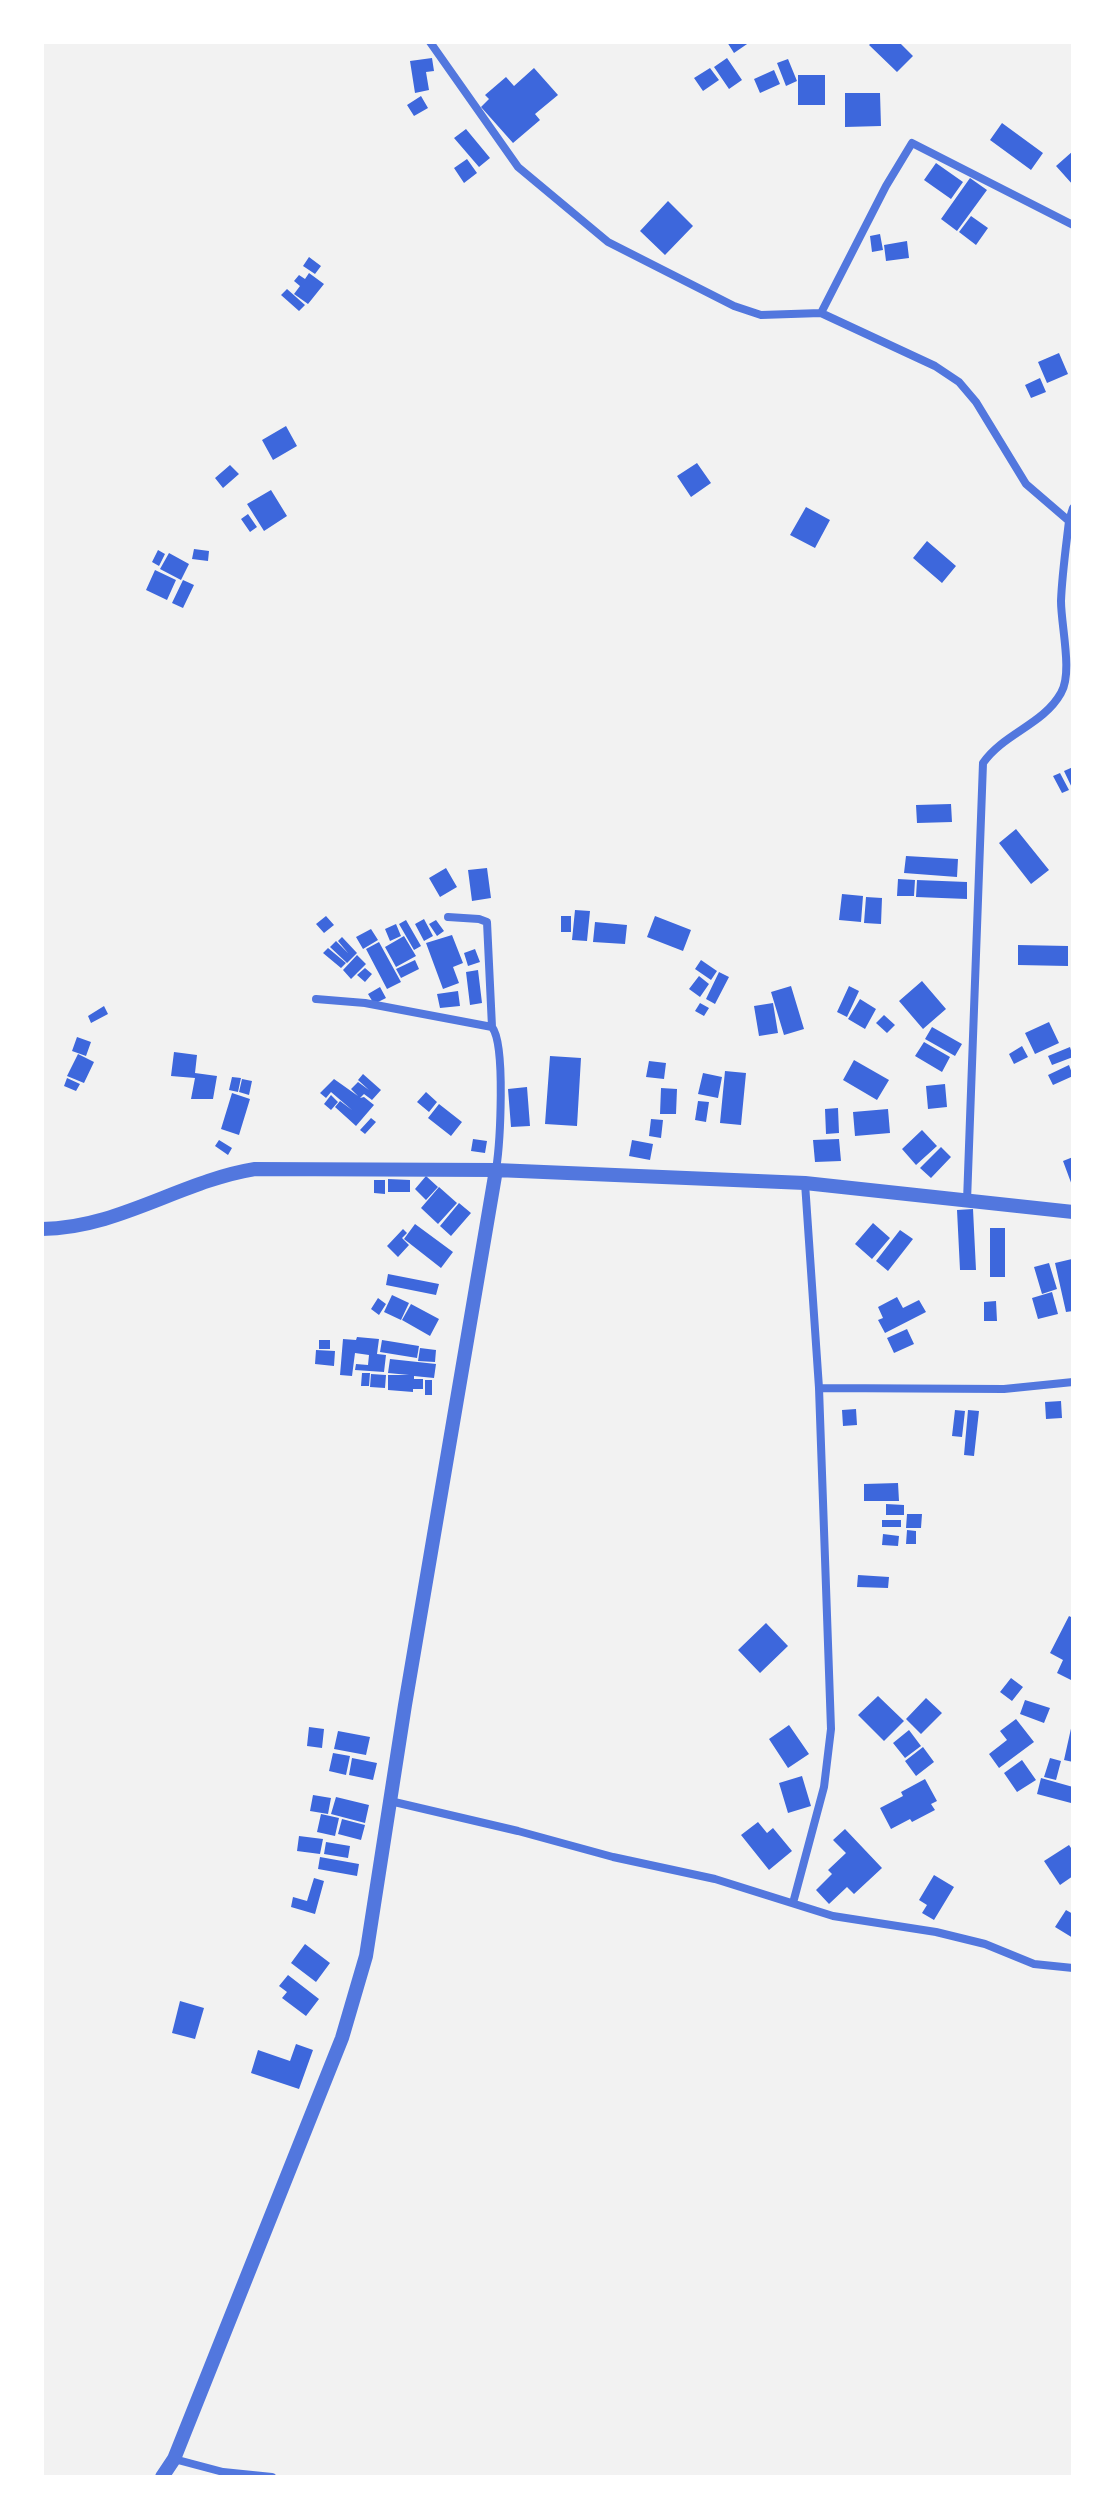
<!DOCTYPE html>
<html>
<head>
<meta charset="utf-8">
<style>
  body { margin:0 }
  #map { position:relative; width:1115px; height:2519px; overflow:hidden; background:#f2f2f2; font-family:Commissioner,sans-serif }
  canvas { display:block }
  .frame { position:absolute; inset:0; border:44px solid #fff; pointer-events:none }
</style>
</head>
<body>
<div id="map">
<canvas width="1115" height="2519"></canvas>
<div class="frame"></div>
</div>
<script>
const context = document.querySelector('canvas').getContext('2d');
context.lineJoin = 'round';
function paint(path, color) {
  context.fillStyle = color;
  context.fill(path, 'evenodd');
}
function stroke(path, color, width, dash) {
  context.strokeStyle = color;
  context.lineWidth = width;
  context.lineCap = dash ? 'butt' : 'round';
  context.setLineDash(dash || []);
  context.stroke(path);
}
const building = new Path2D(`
  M727,42H750L734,53Z
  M872,42H899L913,56L897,72L869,45Z
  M432,58L434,71L426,72L429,90L415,93L410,61Z
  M727,58L742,80L729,89L714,67Z
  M788,59L797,81L786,86L777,63Z
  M534,68L558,95L535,114L540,120L513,143L481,107L489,99L485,95L506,77L514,86Z
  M710,68L719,80L703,91L694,78Z
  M774,70L780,84L760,93L754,79Z
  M798,75H825V105H798Z
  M845,93H880L881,126L845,127Z
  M421,96L428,108L414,116L407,105Z
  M1002,123L1043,153L1031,170L990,140Z
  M466,129L490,158L479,167L454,138Z
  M1073,151V185L1056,166Z
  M467,159L477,173L464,183L454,168Z
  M936,163L963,182L951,199L924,180Z
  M970,178L987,190L957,231L941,219Z
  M668,201L693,226L665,255L640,231Z
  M971,216L988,228L976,245L959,232Z
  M880,234L883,250L872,252L870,236Z
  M907,241L909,258L886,261L884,245Z
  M309,257L321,266L315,274L303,266Z
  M309,273L324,284L308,304L294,294L300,286L294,281L299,275L305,279Z
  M287,289L305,305L299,311L281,295Z
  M1059,353L1068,374L1047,383L1038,362Z
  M1040,378L1046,392L1031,398L1025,385Z
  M286,426L297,446L273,460L262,440Z
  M697,463L711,483L691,497L677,476Z
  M230,465L239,474L223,488L215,478Z
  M271,490L287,516L264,531L247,504Z
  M806,507L830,520L815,548L790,535Z
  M248,514L257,527L250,532L241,519Z
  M927,541L956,566L942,583L913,558Z
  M194,549L209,551L208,561L192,559Z
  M158,550L165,554L159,566L152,562Z
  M169,553L189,564L181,580L160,569Z
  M155,570L176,580L167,600L146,590Z
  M183,580L194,585L183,608L172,603Z
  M1073,767V790L1064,771Z
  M1060,773L1069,790L1062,793L1053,776Z
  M951,804L952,822L917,823L916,805Z
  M1016,829L1049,870L1031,884L999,843Z
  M906,856L958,859L957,877L904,873Z
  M446,868L457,887L440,897L429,878Z
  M487,868L491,898L472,901L468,870Z
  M898,879L915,880L914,896H897Z
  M917,880L967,882V899L916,897Z
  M842,894L863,896L861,922L839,920Z
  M866,897L882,898L881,924L864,923Z
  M575,910L590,911L587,941L572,940Z
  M326,916L334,925L324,933L316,924Z
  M561,916H571V932H561Z
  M655,916L691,930L683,951L647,937Z
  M424,919L433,936L424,941L415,924Z
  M406,920L421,946L414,950L399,924Z
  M436,920L444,931L437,936L429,924Z
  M595,922L627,925L625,944L593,942Z
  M396,924L401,936L390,941L385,929Z
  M371,929L378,940L363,949L356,937Z
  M452,935L463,963L453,967L459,983L443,989L426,943Z
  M404,936L416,956L396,967L385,947Z
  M342,937L357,953L347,963L330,947L336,941L348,953L338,941Z
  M379,942L401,982L387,989L366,949Z
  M1018,945L1068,946V966L1018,965Z
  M328,948L346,963L341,968L323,953Z
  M475,949L480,962L468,966L464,953Z
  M357,955L366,964L351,979L343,970Z
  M415,960L419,969L401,978L396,969Z
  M701,960L717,971L711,980L695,969Z
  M365,968L372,974L365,982L357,975Z
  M478,970L482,1003L470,1005L466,972Z
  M719,972L729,977L715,1004L706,999Z
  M699,976L709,984L700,997L689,989Z
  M922,981L946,1009L923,1029L899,1001Z
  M791,986L804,1029L784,1035L771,992Z
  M849,986L859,991L847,1017L837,1012Z
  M380,987L386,998L374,1004L368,994Z
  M458,991L460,1006L440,1008L437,994Z
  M860,999L876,1009L865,1029L848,1019Z
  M700,1003L709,1008L704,1016L695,1011Z
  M773,1003L778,1033L759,1036L754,1006Z
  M104,1006L108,1014L91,1023L88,1016Z
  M884,1015L895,1025L887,1033L876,1023Z
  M1049,1022L1059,1043L1035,1054L1025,1033Z
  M932,1027L962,1044L955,1056L925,1039Z
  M77,1037L91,1042L86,1056L72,1051Z
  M924,1042L950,1057L942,1072L915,1056Z
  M1022,1046L1028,1057L1014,1064L1009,1054Z
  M1070,1047L1073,1057L1052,1065L1048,1056Z
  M174,1052L197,1055L195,1073L217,1076L213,1099H191L195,1078L171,1076Z
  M78,1054L94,1062L84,1083L67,1076Z
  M550,1056L581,1058L577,1126L545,1124Z
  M854,1060L889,1080L877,1100L843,1080Z
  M649,1061L666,1063L664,1079L646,1077Z
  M1069,1065L1073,1076L1053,1085L1048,1075Z
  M725,1071L746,1073L741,1125L720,1123Z
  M703,1073L722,1077L718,1098L698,1094Z
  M363,1074L381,1090L372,1100L364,1094L360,1098L364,1097L374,1105L356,1126L335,1107L340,1101L352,1110L331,1092L326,1098L320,1093L334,1079L358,1096L351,1089L358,1082L369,1090L358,1080Z
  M232,1077L241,1078L238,1092L229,1090Z
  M67,1078L80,1084L76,1091L64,1086Z
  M242,1079L252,1081L249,1095L239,1092Z
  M945,1084L947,1107L928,1109L926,1086Z
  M527,1087L530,1126L511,1127L508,1089Z
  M661,1088L677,1089L676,1114H660Z
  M426,1092L437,1102L429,1112L417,1102Z
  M232,1093L250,1099L239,1135L221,1129Z
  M331,1095L338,1102L331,1110L324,1104Z
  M698,1101L709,1102L706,1122L695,1120Z
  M439,1104L462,1122L451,1136L428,1118Z
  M838,1108L839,1133L826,1134L825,1109Z
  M888,1109L890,1133L855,1136L853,1112Z
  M371,1118L376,1122L365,1134L360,1130Z
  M651,1119L663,1120L661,1138L649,1136Z
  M922,1130L937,1146L916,1165L902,1149Z
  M473,1139L487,1141L485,1153L471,1151Z
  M839,1139L841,1161L815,1162L813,1140Z
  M219,1140L232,1148L228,1155L215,1146Z
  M632,1140L653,1144L650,1160L629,1156Z
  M941,1147L951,1157L931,1178L920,1168Z
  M1073,1157V1188L1063,1161Z
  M426,1176L438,1187L426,1200L415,1189Z
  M388,1179L410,1180V1192H388Z
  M374,1180H385V1194L374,1193Z
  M439,1187L457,1203L438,1224L421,1208Z
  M459,1203L471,1213L451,1236L440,1226Z
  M973,1209L976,1270H960L957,1210Z
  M873,1223L890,1238L872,1259L855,1244Z
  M415,1224L453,1252L441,1268L404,1239Z
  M990,1228H1005V1277H990Z
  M403,1229L407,1233L402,1238L409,1245L398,1257L387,1246Z
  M900,1230L913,1239L888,1271L876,1261Z
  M1072,1259L1073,1311L1066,1312L1055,1263Z
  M1049,1263L1057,1289L1042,1294L1034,1267Z
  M388,1274L439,1284L436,1295L386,1285Z
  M1052,1292L1058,1314L1038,1319L1032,1298Z
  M392,1295L409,1303L401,1320L384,1312Z
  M897,1297L903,1308L919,1300L926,1312L885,1333L878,1320L883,1318L878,1307Z
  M378,1298L386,1304L379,1315L371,1309Z
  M996,1301L997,1321H984V1302Z
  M411,1304L439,1319L430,1336L402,1320Z
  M907,1329L914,1344L894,1353L887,1338Z
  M357,1337L379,1339L377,1354L386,1355L384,1372L355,1370L356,1364L368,1365L369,1355L355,1353L352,1376L340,1375L343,1339L356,1340Z
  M319,1340H330V1349H319Z
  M382,1340L419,1346L417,1358L380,1352Z
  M420,1348L436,1350L435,1362L418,1361Z
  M316,1350L335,1351L334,1366L315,1364Z
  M390,1359L436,1364L434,1378L414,1376V1379H423V1389H413V1392L388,1390V1375H409L388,1373Z
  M362,1373H370L369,1386H361Z
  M371,1374L386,1375L385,1388L370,1387Z
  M425,1380H432V1395H425Z
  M1061,1401L1062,1418L1046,1419L1045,1402Z
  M856,1409L857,1425L843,1426L842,1410Z
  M955,1410L965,1411L962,1437L952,1436Z
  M968,1410L979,1411L974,1456L964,1455Z
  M898,1483L899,1501H864V1484Z
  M886,1504L904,1505V1515H886Z
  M907,1514H922L921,1528H906Z
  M882,1520H901V1527H882Z
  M907,1530L916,1531V1544H906Z
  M883,1534L899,1536L898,1546L882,1545Z
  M858,1575L889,1577L888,1588L857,1587Z
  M1069,1616L1073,1618V1681L1057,1673L1063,1660L1050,1653Z
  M766,1623L788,1646L760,1673L738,1650Z
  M1011,1678L1023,1687L1012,1701L1000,1692Z
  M878,1696L904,1721L884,1741L858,1715Z
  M926,1698L942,1713L921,1734L906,1719Z
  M1025,1700L1050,1708L1044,1723L1020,1714Z
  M1016,1719L1034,1742L999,1768L989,1754L1007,1740L1000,1731Z
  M1072,1724L1073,1725V1762L1064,1760Z
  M789,1725L809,1754L788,1768L769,1739Z
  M309,1727L324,1729L322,1748L307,1746Z
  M909,1730L921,1746L905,1758L893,1743Z
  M338,1731L370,1737L366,1755L334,1749Z
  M923,1747L934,1762L916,1776L905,1761Z
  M333,1753L350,1756L346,1775L329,1771Z
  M352,1758L377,1763L373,1780L349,1775Z
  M1050,1758L1061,1761L1056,1780L1044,1777Z
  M1022,1760L1036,1780L1017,1792L1004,1773Z
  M802,1776L811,1806L788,1813L779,1783Z
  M1041,1778L1073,1787L1071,1803L1037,1794Z
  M925,1779L937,1801L931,1804L935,1810L912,1822L910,1819L891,1829L880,1808L903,1796L901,1792Z
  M313,1795L331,1798L328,1814L310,1811Z
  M336,1797L369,1805L365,1823L331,1814Z
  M321,1814L339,1818L335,1836L317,1832Z
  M342,1819L365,1825L361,1840L338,1834Z
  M758,1822L767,1833L773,1828L792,1851L769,1870L741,1835Z
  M845,1829L882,1868L854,1894L847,1887L829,1904L816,1890L832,1874L828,1870L846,1853L833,1840Z
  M299,1836L323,1839L320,1854L297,1851Z
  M326,1842L350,1846L348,1858L324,1854Z
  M1069,1845L1073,1851V1876L1060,1885L1044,1861Z
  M320,1857L359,1864L357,1876L318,1869Z
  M934,1875L954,1887L934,1920L922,1913L927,1905L919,1900Z
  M314,1878L324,1881L315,1914L291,1907L293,1897L307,1901Z
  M1066,1910L1073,1914V1938L1055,1927Z
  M305,1944L330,1963L316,1982L291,1963Z
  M288,1975L319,1999L306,2016L282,1998L287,1992L279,1986Z
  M180,2001L204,2008L195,2039L172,2033Z
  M296,2044L313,2050L299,2089L251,2073L258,2050L290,2061Z`);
const minor = new Path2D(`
  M430,42L518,167L608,242L734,306L761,315L821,313L935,366L959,382L976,402L1026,484L1069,521
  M821,313L886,186L912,143L1073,225
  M448,917L479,919L487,922L492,1027
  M316,999L365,1003L492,1027C506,1045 500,1144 496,1170
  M967,1201L983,763C1004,733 1043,725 1061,693C1073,673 1061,626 1061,601C1062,575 1066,547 1069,521L1073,508
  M819,1388L1004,1389L1073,1382
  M390,1801L518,1831L613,1857L715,1879L833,1916L936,1932L985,1944L1034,1964L1073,1968
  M793,1903L824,1787L831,1729L819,1388L805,1183
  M174,2459L223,2472L272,2477`);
const tertiary = new Path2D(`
  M42,1229C119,1228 181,1181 255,1169L496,1170L805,1183L1073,1212
  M162,2477L174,2459L342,2038L366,1956L405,1705L496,1170`);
paint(building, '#3d67dc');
stroke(minor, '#5277de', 8);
stroke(tertiary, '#5277de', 14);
</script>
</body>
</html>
